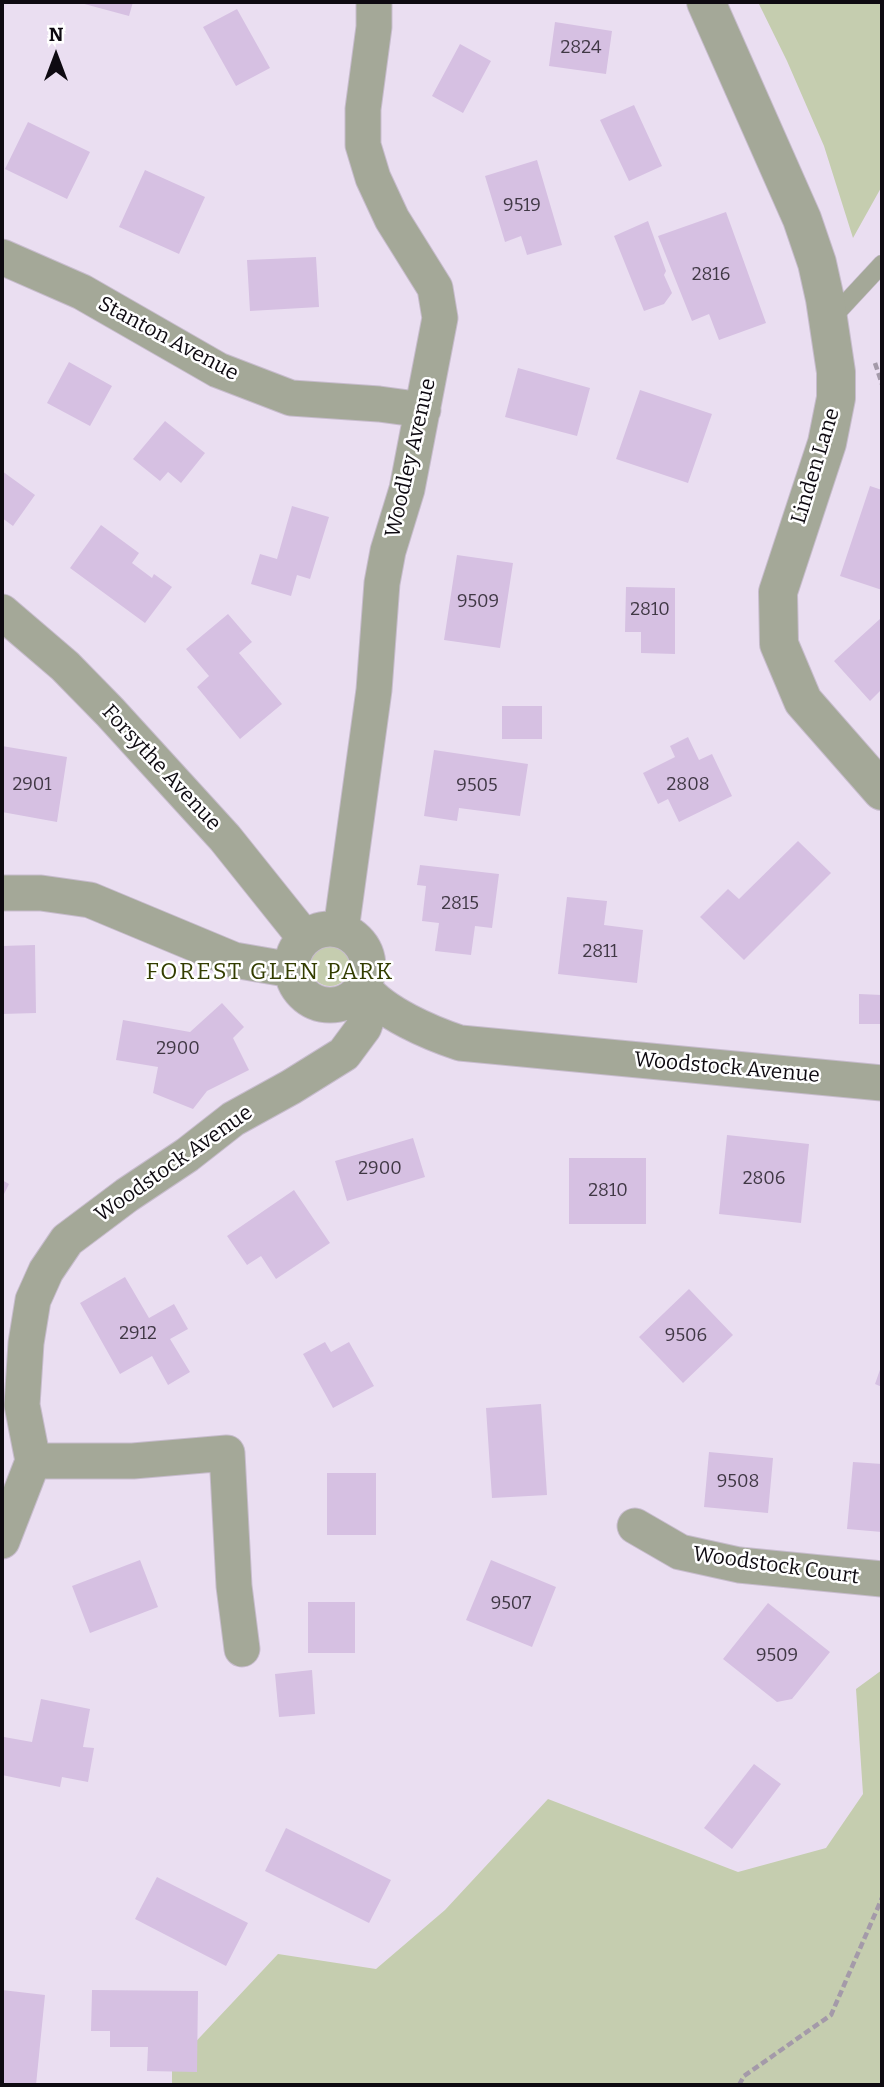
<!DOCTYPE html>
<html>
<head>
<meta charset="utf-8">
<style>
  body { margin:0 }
  #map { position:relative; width:884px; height:2087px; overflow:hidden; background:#eadef1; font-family:Bitter,serif }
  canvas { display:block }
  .frame { position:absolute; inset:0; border:4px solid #0e0a11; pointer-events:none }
  .north { position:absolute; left:21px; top:21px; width:70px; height:70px; -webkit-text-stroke:5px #fff; paint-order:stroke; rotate:0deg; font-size:19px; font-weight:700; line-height:28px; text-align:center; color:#0e0a11 }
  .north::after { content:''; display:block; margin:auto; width:24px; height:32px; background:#0e0a11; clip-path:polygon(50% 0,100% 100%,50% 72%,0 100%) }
</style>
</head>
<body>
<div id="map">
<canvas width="884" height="2087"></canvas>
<div class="frame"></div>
<div class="north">N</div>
</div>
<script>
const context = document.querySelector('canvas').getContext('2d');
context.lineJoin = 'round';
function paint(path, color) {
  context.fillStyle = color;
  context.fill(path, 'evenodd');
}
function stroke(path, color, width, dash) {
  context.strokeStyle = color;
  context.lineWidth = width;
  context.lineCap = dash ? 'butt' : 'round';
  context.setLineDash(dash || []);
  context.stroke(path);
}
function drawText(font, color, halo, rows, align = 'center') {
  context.font = font + ' Bitter,serif';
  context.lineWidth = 5;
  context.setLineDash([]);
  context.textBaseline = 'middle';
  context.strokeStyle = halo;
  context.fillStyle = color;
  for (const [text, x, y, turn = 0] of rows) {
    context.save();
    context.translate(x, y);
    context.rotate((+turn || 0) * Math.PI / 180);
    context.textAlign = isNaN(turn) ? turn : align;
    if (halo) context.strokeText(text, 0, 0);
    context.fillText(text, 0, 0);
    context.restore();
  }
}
const green = new Path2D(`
  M758,2H882V186L853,238L824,146L787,61Z
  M310 966a20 20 0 1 1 40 0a20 20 0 1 1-40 0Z
  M882,1670V2085H172V2067L278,1954L376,1969L445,1910L548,1799L738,1872L826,1848L863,1794L856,1689Z`);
const building = new Path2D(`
  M77,2H133L129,16Z
  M237,9L270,68L236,86L203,27Z
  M555,22L612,31L606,74L549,66Z
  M460,44L491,61L463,113L432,96Z
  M634,105L662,166L629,181L600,120Z
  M28,122L90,152L67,199L5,169Z
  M537,160L562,245L527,255L521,236L505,242L485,176Z
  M145,170L205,197L179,254L119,227Z
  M726,212L766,323L719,340L709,314L692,321L658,236Z
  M648,221L666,271L664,275L672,293L664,304L644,311L614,236Z
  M316,257L319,307L250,311L247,260Z
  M69,362L112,386L90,426L47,403Z
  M518,368L590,388L577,436L505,417Z
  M640,390L712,414L688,483L616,459Z
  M165,421L205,453L181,483L168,472L160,481L133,459Z
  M2,471L35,495L13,526L2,518Z
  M870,486L882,490V590L840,576Z
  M292,506L329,517L310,579L297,575L291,596L251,584L260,554L277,559Z
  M101,525L139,553L132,563L152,578L154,574L172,587L145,623L70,568Z
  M457,555L513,563L500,648L444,640Z
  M626,587L675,588V654L641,653V632H625Z
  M228,614L252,642L239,653L282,704L240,739L197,687L209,676L186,649Z
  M881,618L882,689L870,701L834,661Z
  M502,706H542V739H502Z
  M688,737L699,760L712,754L732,796L679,822L668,799L658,804L643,773L675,757L670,746Z
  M2,746L67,757L57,822L2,812Z
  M434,750L528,764L520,816L459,808L457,821L424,816Z
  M798,841L831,873L744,960L700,917L728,889L739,899Z
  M420,865L499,874L492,928L475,926L471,955L435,951L439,923L422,921L426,886L417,885Z
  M567,897L607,901L604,925L643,930L637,983L558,974Z
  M35,945L36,1013L2,1014V946Z
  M859,994L882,995V1024H859Z
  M222,1003L244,1027L233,1038L249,1070L207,1091L193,1109L153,1093L158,1067L116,1060L123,1020L190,1032Z
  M727,1135L809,1144L801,1223L719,1214Z
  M413,1138L425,1177L347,1201L335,1161Z
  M569,1158H646V1224H569Z
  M2,1180L9,1184L2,1198Z
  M294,1190L330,1243L276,1279L261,1256L247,1265L227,1236Z
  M125,1277L149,1318L174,1304L188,1329L170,1339L190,1372L168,1385L152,1356L120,1374L80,1303Z
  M689,1289L733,1335L683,1383L639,1337Z
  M325,1342L331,1352L349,1342L374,1386L333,1408L303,1354Z
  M882,1364V1387L875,1384Z
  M541,1404L547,1495L492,1498L486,1408Z
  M709,1452L773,1458L768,1513L704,1507Z
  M853,1462L882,1464V1532L847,1529Z
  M327,1473H376V1535H327Z
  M140,1560L158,1607L90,1633L72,1586Z
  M491,1560L556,1587L532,1647L466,1620Z
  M308,1602H355V1653H308Z
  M768,1603L830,1652L792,1699L777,1702L723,1659Z
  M312,1670L315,1714L279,1717L275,1674Z
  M41,1699L90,1709L83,1747L94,1748L88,1782L62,1777L60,1787L2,1775L4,1737L32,1742Z
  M754,1764L781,1784L732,1849L704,1828Z
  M286,1828L391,1880L369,1923L265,1871Z
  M157,1877L248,1923L226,1966L135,1919Z
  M2,1990L45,1995L36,2085H2Z
  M92,1990L198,1991L197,2072L147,2071L148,2047H110V2031H91Z`);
const path = new Path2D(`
  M875,363L882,384
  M739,2085L744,2076L831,2015L882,1898`);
const service = new Path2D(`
  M830,320L882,264`);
const minor = new Path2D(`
  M2,257L82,292L218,370L291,398L379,404L423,410
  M2,612L65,666L110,712L225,838L305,938
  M2,893H41L90,900L234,960L292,970
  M292 967a38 38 0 1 1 76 0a38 38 0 1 1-76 0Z
  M341,930L374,690L382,583L388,551L407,489L440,318L435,288L392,219L373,178L363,145V109L374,27V2
  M364,988C383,1013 430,1033 460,1043L882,1083
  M33,1461H133L227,1453L234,1586L242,1649
  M635,1526L680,1552L739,1565L882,1579
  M2,1541L33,1461L22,1405L26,1343L33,1300L46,1271L67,1240L127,1195L187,1155L233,1119L291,1087L344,1054L364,1027L373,1000`);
const tertiary = new Path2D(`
  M706,2L802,219L817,263L825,299L836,372V398L827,443L778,592L779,644L803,701L882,791`);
const numberNames = [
  ["2824",581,48],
  ["9519",522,206],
  ["2816",711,275],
  ["9509",478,602],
  ["2810",650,610],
  ["2901",32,785],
  ["2808",688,785],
  ["9505",477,786],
  ["2815",460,904],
  ["2811",600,952],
  ["2900",178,1049],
  ["2900",380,1169],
  ["2806",764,1179],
  ["2810",608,1191],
  ["2912",138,1334],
  ["9506",686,1336],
  ["9508",738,1482],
  ["9507",511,1604],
  ["9509",777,1656]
];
const streetNames = [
  ["Stanton Avenue",168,339,28],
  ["Woodley Avenue",411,458,-77],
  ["Linden Lane",816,466,-73],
  ["Forsythe Avenue",161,768,47],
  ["Woodstock Avenue",727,1068,5],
  ["Woodstock Avenue",174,1164,-35],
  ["Woodstock Court",776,1566,8]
];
const neighbourhoodNames = [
  ["FOREST GLEN PARK",270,973]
];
paint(green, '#c5cdaf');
paint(building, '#d6c0e2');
stroke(service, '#c7bccd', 19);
stroke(minor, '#c7bccd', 37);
stroke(tertiary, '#c7bccd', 40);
stroke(path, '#a49aa9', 4.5, [7, 3.5]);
stroke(service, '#a4a898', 18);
stroke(minor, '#a4a898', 35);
stroke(tertiary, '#a4a898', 38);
drawText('18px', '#403845', null, numberNames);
drawText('21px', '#0e0a11', '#fff', streetNames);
context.letterSpacing = '2px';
drawText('23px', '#333d00', '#fff', neighbourhoodNames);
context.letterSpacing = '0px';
</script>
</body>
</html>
